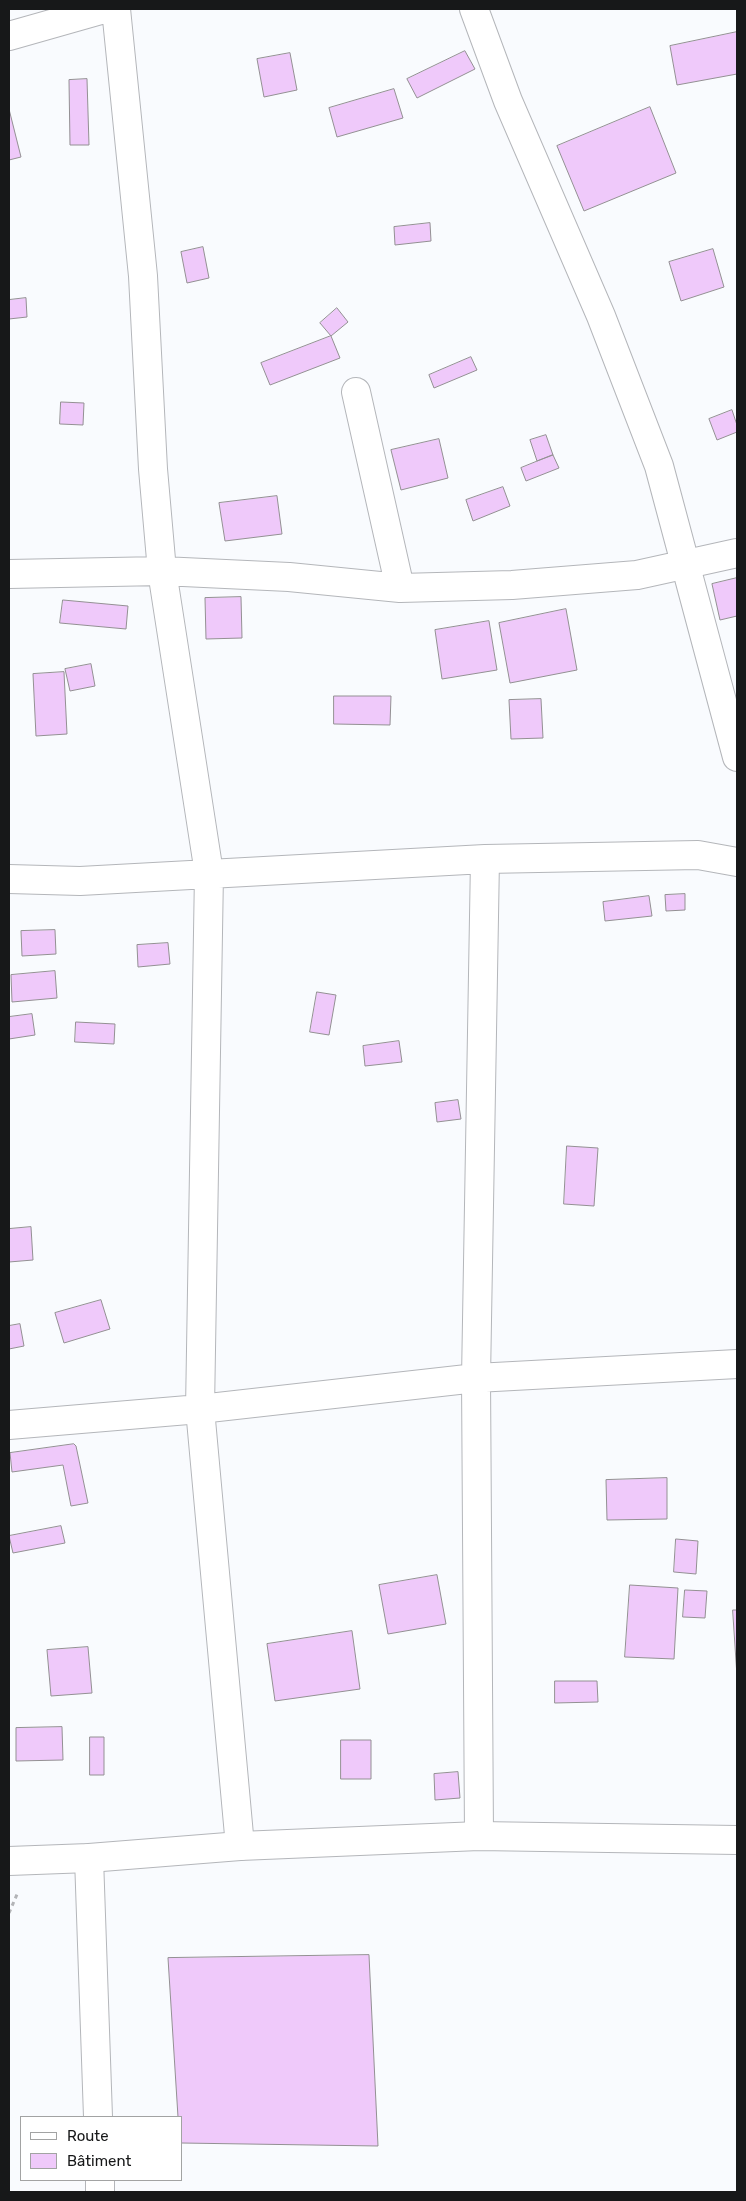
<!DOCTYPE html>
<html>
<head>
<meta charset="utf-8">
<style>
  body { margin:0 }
  #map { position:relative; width:746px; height:2201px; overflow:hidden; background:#f9fbfe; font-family:Rubik,sans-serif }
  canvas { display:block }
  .frame { position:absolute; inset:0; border:10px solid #171819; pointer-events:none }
  .legend { position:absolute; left:20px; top:2116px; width:162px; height:65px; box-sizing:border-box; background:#fff; border:1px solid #a2a3a3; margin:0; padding:6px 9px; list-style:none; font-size:15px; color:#171819 }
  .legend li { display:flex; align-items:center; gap:10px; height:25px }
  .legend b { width:25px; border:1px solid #a2a3a3 }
</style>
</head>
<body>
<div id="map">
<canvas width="746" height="2201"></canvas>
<div class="frame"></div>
<ul class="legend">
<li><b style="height:6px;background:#fff"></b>Route</li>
<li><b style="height:14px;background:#efc9fa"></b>Bâtiment</li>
</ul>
</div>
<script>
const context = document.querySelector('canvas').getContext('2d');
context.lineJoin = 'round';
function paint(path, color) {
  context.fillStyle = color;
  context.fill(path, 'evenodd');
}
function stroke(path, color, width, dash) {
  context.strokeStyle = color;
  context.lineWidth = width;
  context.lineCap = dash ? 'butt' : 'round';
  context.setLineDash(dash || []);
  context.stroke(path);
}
const building = new Path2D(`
  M737,32V74L677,85L670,46Z
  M465,51L475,69L417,98L407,79Z
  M290,53L297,90L264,97L257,59Z
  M87,79L89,145H70L69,80Z
  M394,89L403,118L337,137L329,108Z
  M650,107L676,173L584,211L557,146Z
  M9,109L21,157L9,160Z
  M430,223L431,241L395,245L394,227Z
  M203,247L209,278L187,283L181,252Z
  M713,249L724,287L681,301L669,262Z
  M26,298L27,317L9,319V300Z
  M337,308L348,322L331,336L320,323Z
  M331,336L340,358L270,385L261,363Z
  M471,357L477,370L434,388L429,375Z
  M61,402L84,403L83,425L60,424Z
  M732,410L737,425V432L717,440L709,419Z
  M546,435L553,455L537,461L530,440Z
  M439,439L448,478L401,490L391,450Z
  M553,455L559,468L526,481L521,468Z
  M503,487L510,506L473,521L466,500Z
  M277,496L282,534L225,541L219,503Z
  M737,578V616L720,620L712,584Z
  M241,597L242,638L206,639L205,598Z
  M63,600L128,606L126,629L60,623Z
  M566,609L577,670L510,683L499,623Z
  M489,621L497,670L442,679L435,630Z
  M91,664L95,686L70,691L65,669Z
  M64,672L67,734L36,736L33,674Z
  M334,696H391L390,725L334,724Z
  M541,699L543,738L511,739L509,700Z
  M685,894V910L666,911L665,895Z
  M649,896L652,916L605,921L603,902Z
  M55,930L56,954L22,956L21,931Z
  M168,943L170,964L138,967L137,945Z
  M55,971L57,998L12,1002L11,975Z
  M317,992L336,995L329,1035L310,1032Z
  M32,1014L35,1035L9,1039V1017Z
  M76,1022L115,1024L114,1044L75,1042Z
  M399,1041L402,1062L365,1066L363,1046Z
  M458,1100L461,1119L437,1122L435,1103Z
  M567,1146L598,1148L594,1206L564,1204Z
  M31,1227L33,1260L9,1262V1229Z
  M101,1300L110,1329L64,1343L55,1313Z
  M20,1324L24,1346L9,1349V1326Z
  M74,1444L76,1446L88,1503L71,1506L63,1465L12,1472L10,1453Z
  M667,1478V1519L607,1520L606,1480Z
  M61,1526L65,1543L13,1553L9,1536Z
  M676,1539L698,1541L696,1574L674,1572Z
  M437,1575L446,1624L388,1634L379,1585Z
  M630,1585L678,1588L674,1659L625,1657Z
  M685,1590L707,1591L705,1618L683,1617Z
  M733,1610H737V1676Z
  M352,1631L360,1689L275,1701L267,1644Z
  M88,1647L92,1693L51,1696L47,1650Z
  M555,1681H597L598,1702L555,1703Z
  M62,1727L63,1760L16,1761V1728Z
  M90,1737H104V1775H90Z
  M341,1740H371V1779H341Z
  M458,1772L460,1798L435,1800L434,1774Z
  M369,1955L378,2146L181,2143V2117H178L168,1958Z`);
const path = new Path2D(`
  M9,1913L18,1892`);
const minor = new Path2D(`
  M116,9L143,276L153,469L162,571L209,873L200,1409L240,1846
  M474,9L508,101L601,316L659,466L737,757
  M9,36L104,9
  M356,392L400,588
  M9,574L162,571L289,577L400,588L512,585L637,575L737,553
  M9,879L80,881L485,859L698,855L737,862
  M9,1425L200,1409L476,1378L737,1364
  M479,1836L476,1378L485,859
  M89,1858L98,2117
  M100,2180V2192`);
const major = new Path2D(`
  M9,1861L89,1858L240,1846L479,1836L737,1840`);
paint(building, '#efc9fa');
stroke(building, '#939093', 1);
stroke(minor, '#b4b6ba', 30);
stroke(major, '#b4b6ba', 30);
stroke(path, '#b3b4b7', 3, [4, 4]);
stroke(minor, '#fff', 28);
stroke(major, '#fff', 28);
</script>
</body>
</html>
